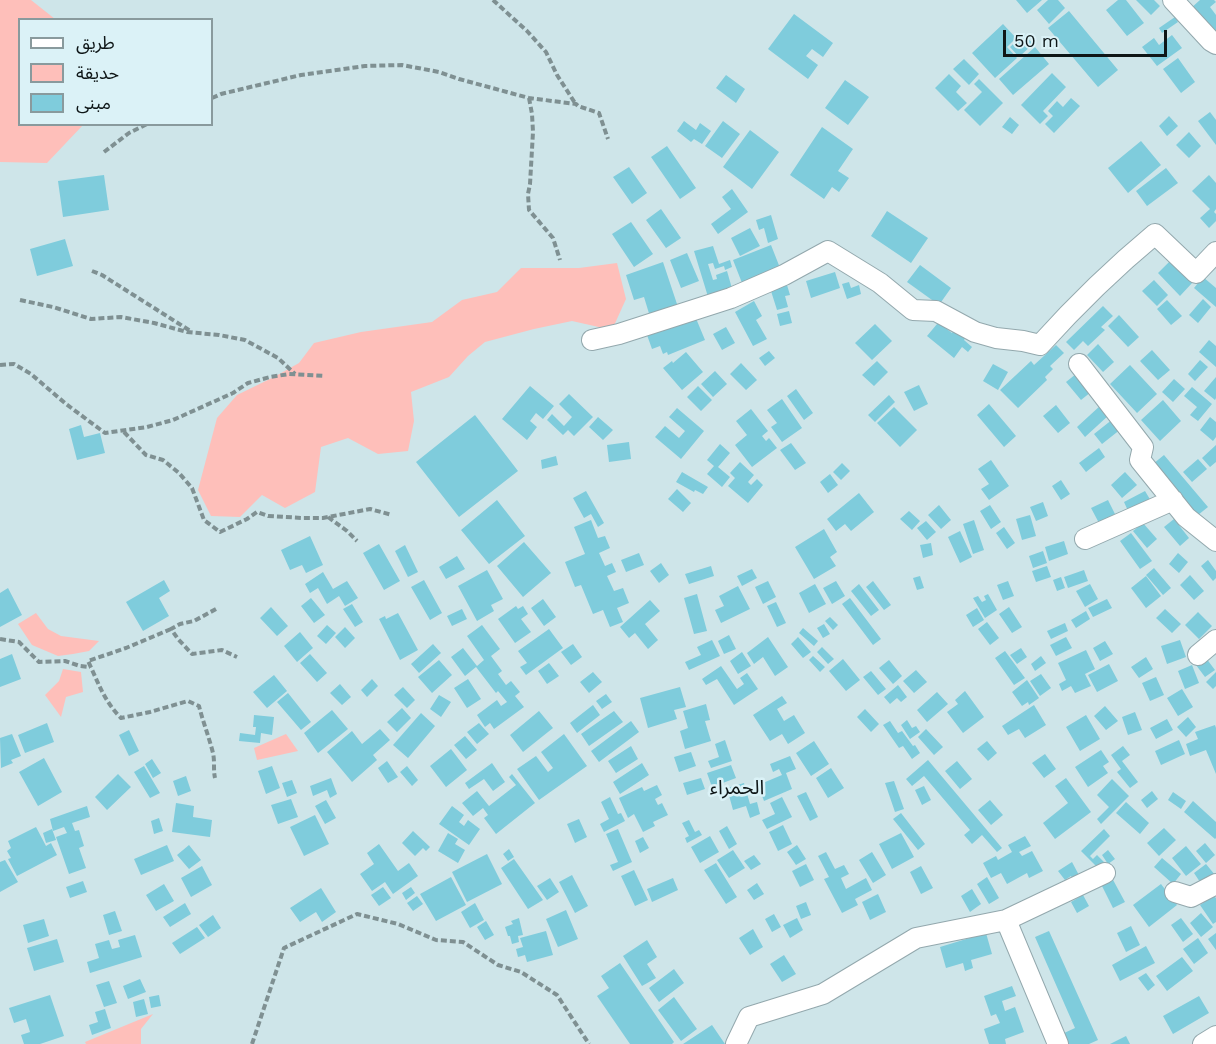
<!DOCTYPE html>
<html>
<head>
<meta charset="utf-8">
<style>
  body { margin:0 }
  #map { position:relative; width:1216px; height:1044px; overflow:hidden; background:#cee5e9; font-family:"Work Sans","Noto Sans Arabic",sans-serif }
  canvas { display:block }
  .legend { position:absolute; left:18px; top:18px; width:195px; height:108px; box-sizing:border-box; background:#dbf2f7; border:2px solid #899a9d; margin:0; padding:8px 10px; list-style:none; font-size:18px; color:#0e1617 }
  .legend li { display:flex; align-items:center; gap:12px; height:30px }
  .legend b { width:30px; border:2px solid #899a9d }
  .scale { position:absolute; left:1003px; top:30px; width:164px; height:27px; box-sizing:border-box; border:3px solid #0e1617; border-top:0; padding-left:8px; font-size:18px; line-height:21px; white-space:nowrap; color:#0e1617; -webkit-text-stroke:4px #dbf2f7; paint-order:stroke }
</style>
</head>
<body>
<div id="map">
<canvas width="1216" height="1044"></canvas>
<ul class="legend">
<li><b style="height:8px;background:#fff"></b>طريق</li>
<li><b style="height:16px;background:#febfba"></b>حديقة</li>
<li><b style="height:16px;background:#7fccdc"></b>مبنى</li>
</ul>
<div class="scale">50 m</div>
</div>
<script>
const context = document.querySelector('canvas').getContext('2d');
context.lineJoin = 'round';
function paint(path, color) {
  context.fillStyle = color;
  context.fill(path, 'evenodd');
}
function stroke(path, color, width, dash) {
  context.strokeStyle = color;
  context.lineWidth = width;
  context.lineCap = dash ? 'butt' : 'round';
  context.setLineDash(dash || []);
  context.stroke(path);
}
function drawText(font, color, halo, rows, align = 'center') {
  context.font = font + ' "Work Sans","Noto Sans Arabic",sans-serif';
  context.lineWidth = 5;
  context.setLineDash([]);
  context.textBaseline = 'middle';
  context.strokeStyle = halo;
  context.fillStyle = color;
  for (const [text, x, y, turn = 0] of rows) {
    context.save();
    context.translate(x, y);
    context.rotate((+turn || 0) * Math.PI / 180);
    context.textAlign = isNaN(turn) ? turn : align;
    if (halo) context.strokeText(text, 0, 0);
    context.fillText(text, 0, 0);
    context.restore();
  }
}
const green = new Path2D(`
  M0,0H31L55,19L20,20V124L83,125L47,163L0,162Z
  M617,263L626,299L612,330L572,321L534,329L485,342L468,356L449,377L411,392L414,421L408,451L378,454L348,438L321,447L315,492L285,508L262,495L240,517L211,516L198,490L217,418L237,395L274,377L299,363L314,343L361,332L432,322L462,300L497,292L521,268H579Z
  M36,613L48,629L61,636L99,641L89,651L73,654L58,656L32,645L18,624Z
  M63,669L81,672L83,692L66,697L61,717L45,695L59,681Z
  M286,734L298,751L257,760L254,748Z
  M153,1014L141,1029V1044H86L85,1042Z`);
const building = new Path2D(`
  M1016,0H1042L1027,13Z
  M1048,0H1058L1065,8L1049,24L1037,10Z
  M1118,0H1126L1144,23L1127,36L1106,10Z
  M1136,0H1154L1160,6L1151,15Z
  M1200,0H1214L1216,2L1210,7L1216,15V38L1190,9Z
  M1069,11L1118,70L1098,87L1048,28Z
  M794,14L833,43L823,57L812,49L806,56L818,65L808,79L768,49Z
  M1175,17L1178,22L1162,33L1159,28Z
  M1003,24L1016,38L1007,47L1017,58L995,78L972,53Z
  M1024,34L1033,44L1019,57L1010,47Z
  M1172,35L1182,48L1157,66L1142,47L1154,38L1159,45Z
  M1035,47L1049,64L1013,95L999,79Z
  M1178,58L1195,82L1181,93L1163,69Z
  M964,59L979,74L969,85L953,69Z
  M1052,73L1066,87L1043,111L1048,116L1040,124L1021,105Z
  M949,74L961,86L956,92L967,103L958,111L935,88Z
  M726,75L745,89L736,103L716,88Z
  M979,79L1003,103L980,126L964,110L982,92L974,84Z
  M845,80L869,97L848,125L825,108Z
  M1071,98L1080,106L1054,133L1045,124L1053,116L1048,111L1057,101L1063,107Z
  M1210,112L1216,120V145L1198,121Z
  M1169,116L1178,126L1167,136L1159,126Z
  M1010,117L1019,125L1012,134L1002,127Z
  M684,121L696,130L700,123L711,131L702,144L694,139L691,142L677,131Z
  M723,121L740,134L722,158L705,146Z
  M822,127L853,149L838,171L849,178L839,192L832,187L824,199L790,175Z
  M750,130L779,152L752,189L723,167Z
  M1189,132L1201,146L1189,158L1176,145Z
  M1141,141L1161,165L1128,193L1108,168Z
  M667,146L696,188L680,199L651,157Z
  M629,167L647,193L632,204L613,177Z
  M1166,168L1178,183L1147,206L1136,191Z
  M104,175L109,210L63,217L58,181Z
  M1209,175L1216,183V209L1214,212L1216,214V221L1209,228L1200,218L1210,209L1192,191Z
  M732,189L748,212L718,234L711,224L731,209L722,197Z
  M661,209L681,238L666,248L646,220Z
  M887,211L928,238L911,263L871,236Z
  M771,215L778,239L768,243L764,228L759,230L756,220Z
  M631,222L653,254L634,267L612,234Z
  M750,228L760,246L740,256L731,238Z
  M65,239L73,266L37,276L30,249Z
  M771,245L782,273L744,288L733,260Z
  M713,246L719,264L730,260L732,267L725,270L724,266L715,269L713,263L708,264L713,280L717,279L716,275L727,271L733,292L709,300L694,251Z
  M687,253L699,281L681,288L670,260Z
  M1171,260L1193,282L1180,296L1158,273Z
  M663,262L679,310L651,320L644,297L634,300L626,275Z
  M920,265L951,288L939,305L907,282Z
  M835,272L840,288L811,298L806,281Z
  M1203,277L1216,288V307L1194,288Z
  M1154,280L1168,295L1157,306L1142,291Z
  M849,282L851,288L859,285L861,294L847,299L842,284Z
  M787,285L790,295L785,296L788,307L777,310L771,291Z
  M1203,299L1211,307L1198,323L1189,315Z
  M1167,300L1182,316L1171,325L1157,309Z
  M754,301L762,316L756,320L767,339L753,346L735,312Z
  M1103,306L1113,316L1101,327L1105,330L1088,346L1083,341L1074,350L1066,342Z
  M789,311L792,323L780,326L777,314Z
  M1119,315L1139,337L1128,347L1108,326Z
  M695,316L705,340L668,355L667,352L663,354L660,346L652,349L647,335Z
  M942,318L947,322L944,327L952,333L957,326L968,334L964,340L972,347L968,352L962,347L954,358L927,336Z
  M875,324L892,341L872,360L855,343Z
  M726,327L735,343L722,350L713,334Z
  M1209,340L1216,346V367L1199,352Z
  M1098,344L1114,362L1103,372L1087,355Z
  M1056,345L1064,353L1050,366L1053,369L1045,377L1047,380L1018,408L1000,390L1031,361L1034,365Z
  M1152,350L1170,370L1158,380L1140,361Z
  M769,351L775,358L765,366L759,358Z
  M686,352L703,372L682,390L663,368L672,361L673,363Z
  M1200,360L1208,367L1195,381L1188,374Z
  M877,361L888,372L874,386L862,375Z
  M741,363L757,380L746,390L730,374Z
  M993,364L1008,372L998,390L983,381Z
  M1130,365L1157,394L1137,413L1110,384Z
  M715,371L727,384L713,397L701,384Z
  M1076,374L1091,392L1081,400L1066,382Z
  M1216,377V398L1215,400L1204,391Z
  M1174,379L1185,389L1173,402L1162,392Z
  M919,385L928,404L914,411L904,392Z
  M530,386L554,406L543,419L536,413L530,421L537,427L527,440L502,419Z
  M698,386L712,400L701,411L687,397Z
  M1192,387L1212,404L1198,421L1190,415L1197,407L1184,396Z
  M796,389L813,413L804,420L787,396Z
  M569,394L593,417L574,436L568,430L563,435L547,420L552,414L564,426L572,417L559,404Z
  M889,395L895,402L875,422L868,415Z
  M782,399L802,428L782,442L771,427L777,423L767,410Z
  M1163,400L1181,421L1160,441L1141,420Z
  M989,404L1016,436L1004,447L977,415Z
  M1056,405L1070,423L1058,433L1043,416Z
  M1101,405L1109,415L1085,437L1077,427Z
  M894,407L917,430L900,447L877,423Z
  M677,408L704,431L681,459L655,437L665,426L679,438L685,431L669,417Z
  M751,409L768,431L762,436L766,441L769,438L777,448L752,467L735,445L747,435L736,421Z
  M475,415L518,471L459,517L416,462Z
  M598,417L613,430L603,440L589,427Z
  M1210,417L1216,422V437L1213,441L1200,430Z
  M1113,419L1121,429L1102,444L1094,434Z
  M81,425L84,437L100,433L105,453L77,460L69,429Z
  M629,442L631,459L609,462L607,445Z
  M791,443L806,463L795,470L780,450Z
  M720,444L730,453L718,467L730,477L722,487L707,474L714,466L707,460Z
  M1216,445V462L1210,467L1202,458Z
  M1099,448L1105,457L1086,472L1079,463Z
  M1164,455L1208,507L1198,515L1153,464Z
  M556,456L558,465L542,469L541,460Z
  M1198,459L1207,469L1192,482L1183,472Z
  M991,460L1009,486L989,500L981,489L989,484L978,469Z
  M740,462L754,475L748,482L751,485L757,479L763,485L748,503L728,486L735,478L730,473Z
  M842,463L850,471L841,480L833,472Z
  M682,472L708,487L703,494L695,490L694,492L676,482Z
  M1125,472L1137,485L1122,498L1111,485Z
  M830,474L838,485L828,493L820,482Z
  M1061,480L1070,494L1061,500L1052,486Z
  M677,489L691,503L683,512L668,499Z
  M586,491L604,523L598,527L591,514L584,518L573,498Z
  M1145,491L1151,501L1129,513L1124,502Z
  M859,493L874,512L851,531L845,524L836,531L827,519Z
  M497,500L525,536L489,564L461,530Z
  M1108,500L1115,514L1099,523L1091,508Z
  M1043,502L1048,516L1036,521L1030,507Z
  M939,505L951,520L941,529L928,515Z
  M990,505L1001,522L991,529L980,511Z
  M909,511L920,521L912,530L900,519Z
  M1030,515L1036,536L1022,540L1016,519Z
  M1174,519L1189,538L1180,546L1164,527Z
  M591,520L598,538L605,536L610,548L599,553L605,566L612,563L616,572L607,576L614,591L623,588L629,603L617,608L623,622L610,627L603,610L593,614L581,585L575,587L565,562L585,554L574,527Z
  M974,520L984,550L973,554L963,524Z
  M926,521L936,532L927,540L917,528Z
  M1143,523L1157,539L1147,548L1133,531Z
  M1004,527L1015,543L1007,549L996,533Z
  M824,529L837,552L830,557L836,566L814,579L795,547Z
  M960,531L972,557L960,563L948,537Z
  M1131,533L1152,561L1140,569L1120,541Z
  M310,536L323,565L306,573L302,565L290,570L281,550Z
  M1064,541L1068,554L1049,561L1045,547Z
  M524,542L551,573L523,597L497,566Z
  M931,543L933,555L923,558L920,545Z
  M379,544L400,581L384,590L363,553Z
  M405,545L418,572L408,577L395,551Z
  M1043,551L1047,563L1033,568L1029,556Z
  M639,553L644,565L626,572L621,560Z
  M1178,553L1188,562L1179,573L1169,564Z
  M457,556L465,569L446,579L439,567Z
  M1208,560L1216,571V578L1213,581L1201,566Z
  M661,563L669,575L659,583L650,571Z
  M711,566L714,576L689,584L685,574Z
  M1047,566L1051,577L1036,582L1032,571Z
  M1154,568L1171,588L1163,595L1146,575Z
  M752,569L757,578L742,586L737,576Z
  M487,570L503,599L491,605L494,611L477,621L458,586Z
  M1084,570L1088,581L1068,588L1064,577Z
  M323,572L333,589L347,581L358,598L345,606L339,596L327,604L318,588L310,593L305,584Z
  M1190,575L1204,591L1194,600L1180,585Z
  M920,576L924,588L917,590L913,578Z
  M1146,576L1161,596L1146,608L1131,588Z
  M1061,577L1065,588L1057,591L1053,580Z
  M164,580L170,591L159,598L169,616L143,631L126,602Z
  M424,580L442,613L430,620L411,587Z
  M768,581L776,597L763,604L755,587Z
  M836,581L845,596L832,604L823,588Z
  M873,581L891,605L884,610L866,587Z
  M1008,581L1014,596L1003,600L997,585Z
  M815,584L826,604L809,613L799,593Z
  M859,584L879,610L871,616L851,591Z
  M1090,584L1098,599L1085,607L1076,591Z
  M738,586L750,609L721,623L715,610L724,606L719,596Z
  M8,588L22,615L0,627V593Z
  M697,594L707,631L694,634L684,598Z
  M988,594L997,610L985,618L973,598L978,596L982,602L986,600L984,596Z
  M311,598L325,615L314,623L301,606Z
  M850,598L881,639L873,645L842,604Z
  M543,599L556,617L544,626L531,608Z
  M1107,599L1112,608L1093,617L1088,608Z
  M650,600L660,611L645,624L658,640L648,649L635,633L629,638L620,627Z
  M776,602L786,623L777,627L767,606Z
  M352,604L363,622L355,627L343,609Z
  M516,606L518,609L523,606L528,614L521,619L531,632L515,643L498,619Z
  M271,607L288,626L277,636L260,618Z
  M1009,607L1022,627L1012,633L999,614Z
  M977,608L984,620L973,627L966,615Z
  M462,609L467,619L452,626L447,616Z
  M1165,609L1181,624L1172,633L1156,618Z
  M1086,611L1090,619L1076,628L1071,620Z
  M1198,612L1212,626L1199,639L1185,625Z
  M398,613L418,650L400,660L379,619L385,616L386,619Z
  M830,617L838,625L833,630L825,621Z
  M987,622L999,638L990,645L978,629Z
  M1065,623L1068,631L1051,639L1047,631Z
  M824,624L830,634L823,638L817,628Z
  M327,625L336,633L326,644L317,636Z
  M482,625L500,649L491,656L502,671L498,674L506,685L511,681L520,692L515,696L524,707L494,729L490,723L485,727L477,715L497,700L501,706L507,702L498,691L496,693L476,667L465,676L451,657L463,648L477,666L484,660L467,636Z
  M345,627L355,638L345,648L335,637Z
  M803,628L818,641L814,646L799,633Z
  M549,629L563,648L526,675L520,667L527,663L518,651Z
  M300,632L313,648L297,662L284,646Z
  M729,635L736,649L724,654L718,641Z
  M768,637L788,667L775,676L763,657L754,664L747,653Z
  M798,637L811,652L803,658L791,644Z
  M1066,637L1072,648L1056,656L1050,645Z
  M712,640L720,656L689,670L685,662L701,655L697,647Z
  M1180,640L1186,657L1167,664L1161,646Z
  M1105,641L1113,654L1100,661L1093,648Z
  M433,644L441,653L419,673L411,664Z
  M573,644L582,657L571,665L561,652Z
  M822,647L834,659L828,664L817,652Z
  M1021,648L1027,657L1017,664L1010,655Z
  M1086,650L1095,669L1085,674L1091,686L1075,693L1071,686L1062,691L1059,684L1066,680L1058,663Z
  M1005,651L1025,678L1014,685L995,658Z
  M742,652L751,666L738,674L730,661Z
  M12,654L21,679L0,687V659Z
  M310,654L327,673L317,682L300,663Z
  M813,656L825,667L820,672L809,660Z
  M1041,656L1046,663L1035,671L1031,664Z
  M1146,657L1153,669L1139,678L1131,667Z
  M1206,658L1215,670L1205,677L1196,665Z
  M843,659L860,680L846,691L829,671Z
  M439,660L452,675L432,693L418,677Z
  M889,660L902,676L893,684L879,668Z
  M549,663L559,676L547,684L538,671Z
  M1109,664L1118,681L1097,692L1088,675Z
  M1192,665L1199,683L1185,689L1178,671Z
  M721,666L737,689L744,684L740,678L747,673L758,689L734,705L717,679L706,685L702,679Z
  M916,670L927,682L914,693L903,681Z
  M871,671L886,689L878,695L863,677Z
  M593,672L602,682L589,693L580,682Z
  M1216,672V686L1213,689L1206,682Z
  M1041,674L1051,688L1040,696L1030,681Z
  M274,675L287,691L267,708L253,692Z
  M1156,677L1164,695L1150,701L1142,683Z
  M372,679L378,686L367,697L361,690Z
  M468,679L481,699L467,708L454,688Z
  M1027,680L1039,698L1029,705L1028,702L1022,706L1012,692Z
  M340,684L351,697L342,705L330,693Z
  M898,685L907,697L901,702L897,698L890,704L884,697Z
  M403,687L415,700L407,708L394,695Z
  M680,687L686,707L674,710L677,719L648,728L640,698Z
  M1182,689L1193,707L1178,716L1167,698Z
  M965,691L984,717L963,733L947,712L958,704L955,700Z
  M937,692L948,704L927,722L917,710Z
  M288,693L311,722L301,730L277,702Z
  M606,694L612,702L602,709L596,701Z
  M439,695L451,702L441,717L430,709Z
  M782,696L787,703L777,709L784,721L794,715L805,733L788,744L782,734L770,741L753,715Z
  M706,704L710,720L705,721L711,741L685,749L680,731L688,728L683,711Z
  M593,705L600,715L577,733L570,723Z
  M1034,705L1046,725L1025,738L1019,729L1008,735L1002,726Z
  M1105,706L1118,721L1106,730L1094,716Z
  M402,708L411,718L397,732L387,722Z
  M865,709L879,724L871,732L857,717Z
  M332,710L348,729L318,753L304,733Z
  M539,711L553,728L523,752L510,735Z
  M614,711L623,722L589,746L581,734Z
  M1135,712L1142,730L1128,735L1122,717Z
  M421,713L435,726L408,758L393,745Z
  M254,715L274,717L272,735L261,733L260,743L239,741L240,733L255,735L256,727H253Z
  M1086,715L1100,739L1080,751L1066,727Z
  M1188,717L1196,727L1186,737L1177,727Z
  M1167,719L1173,730L1156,739L1150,728Z
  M907,720L912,728L916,726L920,732L910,739L901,725Z
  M631,721L639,732L599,762L591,751Z
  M890,721L898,733L902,731L913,746L915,745L920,753L912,759L903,746L899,748L883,725Z
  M47,723L54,742L25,753L18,735Z
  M479,723L489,734L477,744L467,732Z
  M1215,725L1216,728V774L1206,750L1190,756L1186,744L1198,739L1195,732Z
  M380,729L390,740L373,755L377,760L352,782L327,752L352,731L362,744Z
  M926,729L943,747L934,755L918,737Z
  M129,730L139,751L129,756L119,735Z
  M12,734L21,756L11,760L13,763L1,768L0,738Z
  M564,734L587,766L539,800L517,769L536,756L548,772L553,768L541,752Z
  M465,736L477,750L466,759L454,745Z
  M725,740L732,761L711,768L708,761L719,757L715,744Z
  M1179,740L1185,754L1161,765L1155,751Z
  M814,741L829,764L811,776L796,753Z
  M987,741L997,753L988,761L977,749Z
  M631,746L638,759L616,773L608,761Z
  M1123,746L1130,755L1122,761L1138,782L1130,788L1117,772L1121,769L1111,755Z
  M451,749L467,770L446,787L430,766Z
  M1101,750L1109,762L1103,766L1108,773L1088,787L1075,767Z
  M691,752L696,766L679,772L674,757Z
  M1045,754L1056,769L1044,778L1032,763Z
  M790,756L796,769L786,773L792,789L764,801L758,785L782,775L779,769L773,772L770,764Z
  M44,758L62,792L38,806L19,772Z
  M152,759L161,773L153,778L145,764Z
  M928,760L1002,848L997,852L982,835L972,844L964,835L970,830L924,776L912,786L906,779Z
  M387,761L398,777L388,783L378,768Z
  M957,761L972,779L960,789L945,771Z
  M492,763L505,782L493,791L484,779L469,789L465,783Z
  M642,763L649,775L620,794L613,782Z
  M731,765L736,778L712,787L707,773Z
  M144,766L160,793L150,798L134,772Z
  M272,766L280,788L266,794L258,771Z
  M407,766L418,780L412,786L400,772Z
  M831,768L844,788L828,798L816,778Z
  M118,774L131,787L107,810L95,797Z
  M512,774L535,803L496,834L484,818L488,815L483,808L473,816L462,803L477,791L489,806L516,785L509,777Z
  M186,776L191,791L178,796L173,781Z
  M331,778L337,794L330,798L327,790L313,796L310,786Z
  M701,778L705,789L687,795L683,783Z
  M1066,778L1091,812L1055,839L1043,823L1068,803L1055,786Z
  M1112,779L1129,796L1101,824L1097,819L1109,807L1097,795Z
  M292,780L297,793L287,797L282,783Z
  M894,781L904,809L895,812L885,783Z
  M744,783L750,804L757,802L760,814L750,818L746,806L733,810L727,788Z
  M657,785L662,795L655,799L658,805L662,803L668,815L653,822L655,826L643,832L634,814L628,818L619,798L642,787L644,791Z
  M924,786L931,800L922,805L915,790Z
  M1152,791L1158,799L1147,808L1141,800Z
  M806,792L818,817L810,821L797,796Z
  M1173,792L1186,801L1181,809L1168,800Z
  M610,797L618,814L621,813L625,821L604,832L600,824L609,819L601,802Z
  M782,797L792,817L767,829L762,820L775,814L770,803Z
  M291,799L298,817L278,824L271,805Z
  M326,800L336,818L325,824L315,806Z
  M990,800L1003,815L991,825L978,810Z
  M1193,801L1216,822V838L1215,839L1184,812Z
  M1126,802L1149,823L1140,834L1116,813Z
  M176,803L194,806L193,817L212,820L210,837L172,832Z
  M87,806L90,817L72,823L75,831L79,830L84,846L79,848L86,868L69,874L56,837L67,833L64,827L53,831L50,819Z
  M452,806L464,815L459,822L464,826L468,820L480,829L469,845L439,824Z
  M901,813L925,844L918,850L893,819Z
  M315,815L329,844L304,856L290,827Z
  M159,818L163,831L154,834L151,821Z
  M579,819L587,837L575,843L567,824Z
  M689,820L695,832L699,830L702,835L687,843L685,838L689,836L682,823Z
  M783,825L792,844L778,851L769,832Z
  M727,826L737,844L729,849L719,831Z
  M36,827L46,846L51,843L57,855L17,876L8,859L11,858L7,851L11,848L8,841Z
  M1164,828L1176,840L1159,856L1147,843Z
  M52,829L56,840L46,843L43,833Z
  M618,829L632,862L613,871L610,865L618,862L606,834Z
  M1104,829L1110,836L1090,856L1093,859L1097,855L1108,866L1102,872L1081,851Z
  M413,831L430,847L426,851L423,848L415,856L402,843Z
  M448,833L458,839L455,844L465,850L458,863L438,851Z
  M901,833L914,857L892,869L879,844Z
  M710,836L719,852L700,863L691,847Z
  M1025,836L1031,846L1019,852L1022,856L1032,851L1043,871L1029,878L1027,873L1007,884L1001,873L991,878L983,863L996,856L998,860L1012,852L1008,845Z
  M643,837L649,848L640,853L635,841Z
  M1205,843L1215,855L1206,863L1196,851Z
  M379,844L398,871L409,863L418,876L393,894L385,882L372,891L360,874L374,864L367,853Z
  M167,845L174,861L141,875L134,859Z
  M189,845L201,860L189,869L177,855Z
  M797,845L806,859L796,865L787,852Z
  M1186,846L1201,864L1186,876L1172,858Z
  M509,849L514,857L508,861L503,854Z
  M733,850L745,868L729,878L717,860Z
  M1108,850L1115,859L1108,864L1102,855Z
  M826,852L835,869L844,865L849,874L841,878L846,889L866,878L872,890L855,899L858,905L842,913L824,879L829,877L818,856Z
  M872,852L886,875L873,883L859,860Z
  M487,854L502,884L467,902L452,872Z
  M754,855L761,864L751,870L744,861Z
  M1162,858L1181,874L1173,884L1154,867Z
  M514,859L543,900L528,909L501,868Z
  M5,860L18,882L0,892V862Z
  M1072,862L1081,879L1075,883L1071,876L1065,880L1058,871Z
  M716,863L737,897L726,904L704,870Z
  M806,864L814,880L800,887L792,871Z
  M1206,864L1215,875L1202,885L1194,873Z
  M202,866L212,885L191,897L181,878Z
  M921,866L933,888L921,894L910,872Z
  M634,870L648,900L635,906L621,876Z
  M572,875L588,906L575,913L559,882Z
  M451,877L466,905L436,921L420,894Z
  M987,877L999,898L989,904L977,884Z
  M550,878L559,892L547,900L537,886Z
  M673,878L678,890L652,902L647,889Z
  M1112,878L1125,902L1113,908L1101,884Z
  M83,881L87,892L70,898L66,887Z
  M757,883L764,894L754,900L747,890Z
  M164,884L174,901L156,911L146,895Z
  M1161,884L1177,905L1149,927L1133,905Z
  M383,887L391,898L379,906L371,895Z
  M411,887L415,893L406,900L402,893Z
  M321,888L336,912L322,922L316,912L300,922L290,908Z
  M972,889L981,904L970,912L961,896Z
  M878,894L886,912L870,920L862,902Z
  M1083,895L1089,906L1077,913L1071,902Z
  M417,896L423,904L413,911L407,903Z
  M1214,896L1216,898V922L1213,924L1200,905Z
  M806,902L811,915L801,919L796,906Z
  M185,903L191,914L170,927L163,917Z
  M475,903L484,920L470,928L461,912Z
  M566,910L578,939L558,947L546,919Z
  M115,911L122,931L109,935L103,915Z
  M1201,913L1213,927L1201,937L1190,923Z
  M774,914L781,927L772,932L765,919Z
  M213,915L221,928L208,937L199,925Z
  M519,918L523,935L518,936L519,942L512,944L510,936H508L505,927L513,924L511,921Z
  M797,918L803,930L790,938L783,925Z
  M1181,918L1193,934L1183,942L1171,925Z
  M44,919L49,936L28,943L23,925Z
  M486,921L494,935L485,940L477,927Z
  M1131,926L1140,945L1126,952L1117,933Z
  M197,927L205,938L180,954L172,943Z
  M753,929L763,947L750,955L739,938Z
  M546,931L553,955L527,962L525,955L518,957L516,949L523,947L520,938Z
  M1049,931L1098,1040L1089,1044H1066L1062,1034L1075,1028L1035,937Z
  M986,933L992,954L971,960L973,968L965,971L963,963L946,968L940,947Z
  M1216,933V950L1208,939Z
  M135,935L142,957L90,973L87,962L99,958L95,944L109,940L112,949L120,947L118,940Z
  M1198,938L1208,953L1194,964L1183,949Z
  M57,939L64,962L34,971L27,948Z
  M647,940L657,957L647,964L656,978L642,986L623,956Z
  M1146,946L1155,963L1120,981L1112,965Z
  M784,955L796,974L782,982L770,964Z
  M1182,957L1193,971L1167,991L1156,976Z
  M620,963L674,1042L672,1044H630L597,996L609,988L601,976Z
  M674,969L684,983L659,1002L649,988Z
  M1146,973L1155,985L1148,991L1138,978Z
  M140,979L146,992L128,999L123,986Z
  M109,981L117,1003L104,1007L96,985Z
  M1012,986L1016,996L1002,1001L1005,1011L1015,1007L1024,1032L1005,1039L1006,1044H989L984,1029L1000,1023L996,1014L991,1016L984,996Z
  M50,995L64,1036L40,1044H24L21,1035L30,1032L26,1019L14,1023L9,1008Z
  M159,995L161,1006L151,1008L149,997Z
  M1199,996L1209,1013L1173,1034L1163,1016Z
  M674,997L697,1029L681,1041L658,1010Z
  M144,999L148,1014L136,1017L133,1002Z
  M105,1009L111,1028L92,1035L89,1025L98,1022L95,1012Z
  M712,1025L725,1044H683Z
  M1126,1036L1130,1044H1110Z`);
const path = new Path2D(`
  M493,0L527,31L546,52L557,75L575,103
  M212,98L221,94L301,75L365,66L402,65L439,72L459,79L529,98L576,104L578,106L599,113L608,139
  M529,98L532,114L533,132L530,184L528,194L529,210L553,238L560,260
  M104,152L129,133L147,124
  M92,271L102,275L192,332
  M20,300L53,307L91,319L121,317L154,323L187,332L219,335L245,340L278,358L295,374
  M0,365L14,364L31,374L66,404L105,433L147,427L173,420L233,393L248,383L270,377L289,374L325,376
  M124,432L146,455L163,460L179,473L192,488L204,520L220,532L247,519L257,512L268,516L303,518H323L370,509L392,515
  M328,517L347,531L357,541
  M216,609L194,621L180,624L171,629L178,639L192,654L222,650L237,657
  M171,629L126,648L88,661C98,682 104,701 121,718L150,712L188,701L199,706C203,722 209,737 213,753C215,762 213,769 215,778
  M0,639L19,642L39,662L65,661L80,666L90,667
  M252,1044L284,948L357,914L398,924L436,940L463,942L498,965L521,972L557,995L589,1044`);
const street = new Path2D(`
  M1173,0L1211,41L1216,44
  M592,340L619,334L731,298L784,275L828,251L880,283L913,310L936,311L975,332L996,338L1023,341L1040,345C1076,305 1114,268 1155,234L1196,273L1216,252
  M1079,364L1143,447L1140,460L1186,517L1216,541
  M1085,539L1173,500
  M1198,655L1216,640
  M1175,892L1191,897L1216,884
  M1006,920L1058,1044
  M736,1044L749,1017L823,994L916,938L1006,920L1105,873
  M1203,1044L1216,1036`);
const quarterNames = [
  ["الحمراء",737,788]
];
paint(green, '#febfba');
paint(building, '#7fccdc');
stroke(street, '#93a8ad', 22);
stroke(path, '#7f9092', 4, [6, 3]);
stroke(street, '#fff', 20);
drawText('20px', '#0e1617', '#dbf2f7', quarterNames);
</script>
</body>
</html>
